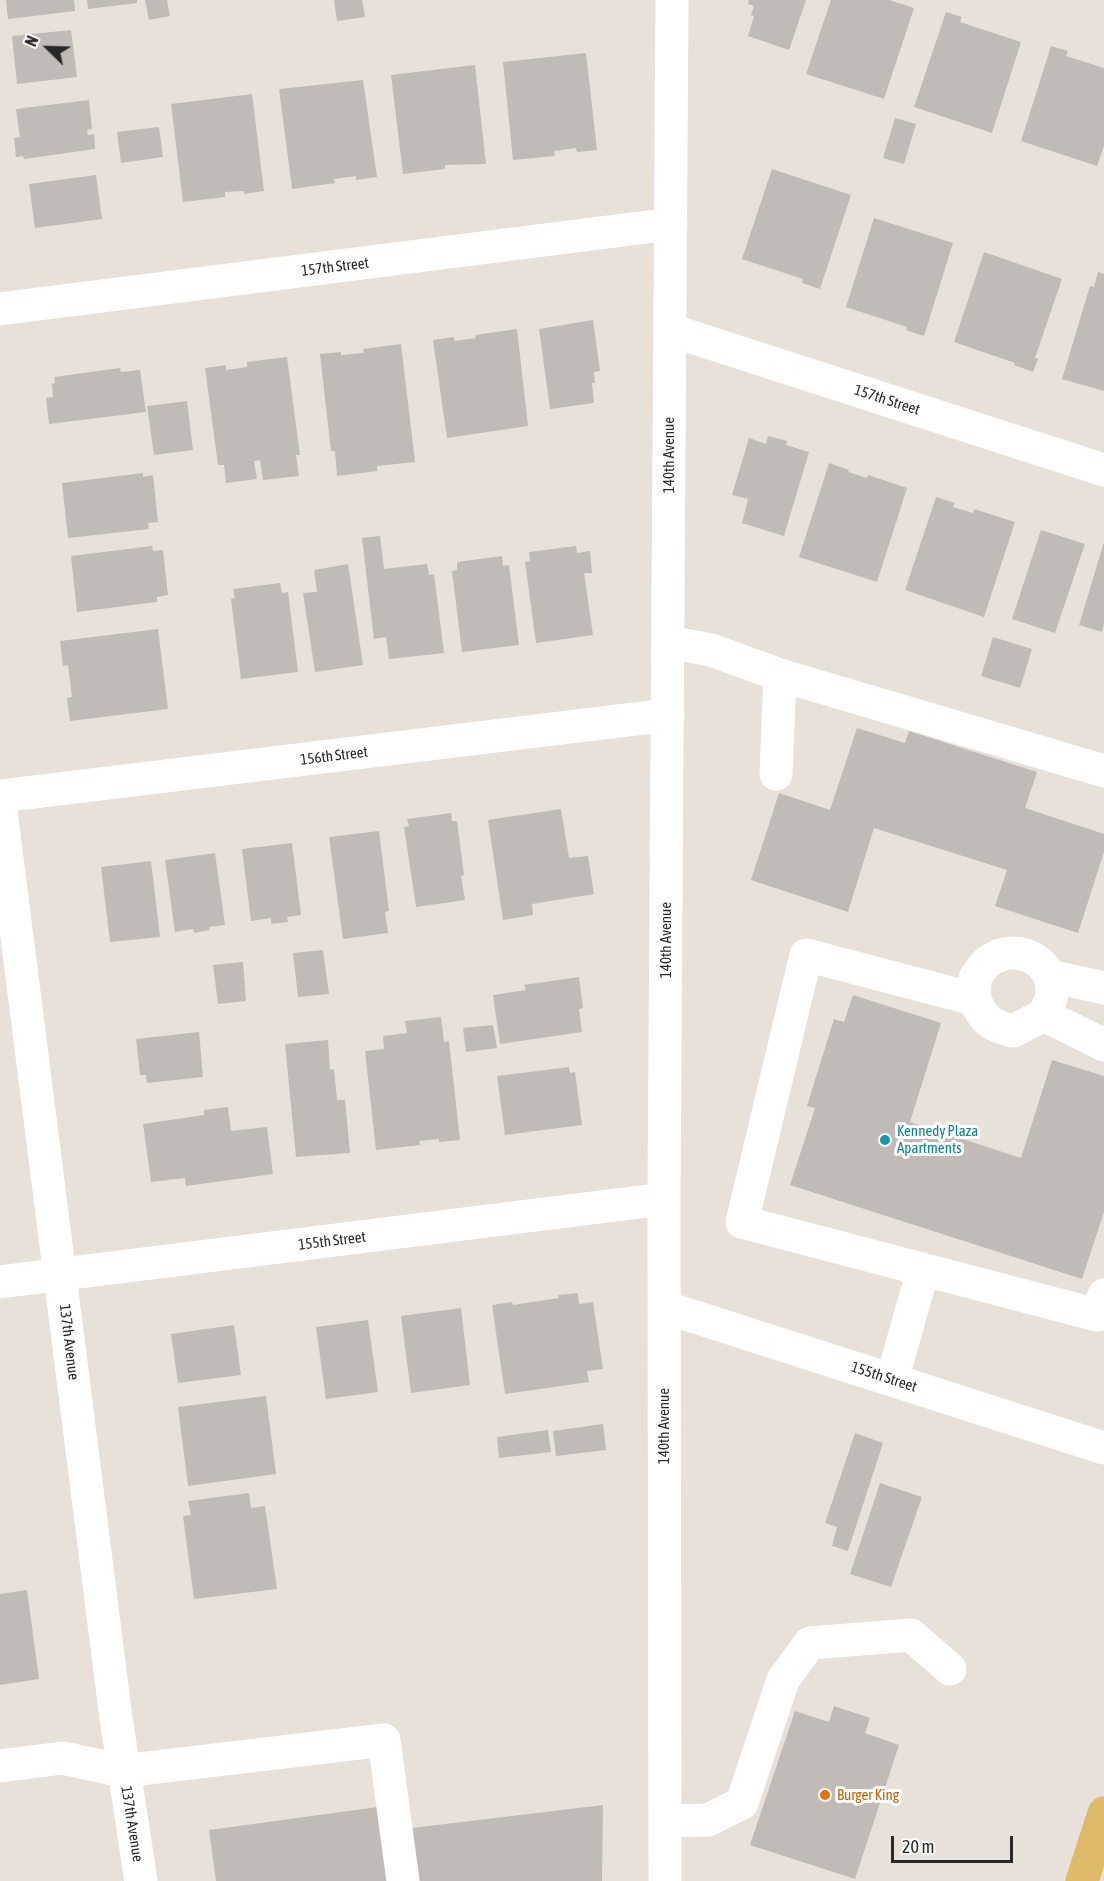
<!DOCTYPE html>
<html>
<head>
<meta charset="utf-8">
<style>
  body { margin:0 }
  #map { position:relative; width:1104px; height:1881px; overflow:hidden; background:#e8e1da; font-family:"Asap Condensed",sans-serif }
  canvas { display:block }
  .north { position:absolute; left:18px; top:18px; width:60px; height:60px; -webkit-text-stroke:4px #fff; paint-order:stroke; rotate:293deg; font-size:16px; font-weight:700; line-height:24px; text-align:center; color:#272727 }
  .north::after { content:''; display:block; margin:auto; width:21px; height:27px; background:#272727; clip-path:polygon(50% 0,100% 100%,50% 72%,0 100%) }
  .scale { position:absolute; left:891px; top:1836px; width:122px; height:27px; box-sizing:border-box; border:3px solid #272727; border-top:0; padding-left:8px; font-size:18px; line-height:21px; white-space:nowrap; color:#272727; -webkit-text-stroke:4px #fff; paint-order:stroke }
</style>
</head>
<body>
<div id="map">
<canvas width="1104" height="1881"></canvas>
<div class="north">N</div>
<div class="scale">20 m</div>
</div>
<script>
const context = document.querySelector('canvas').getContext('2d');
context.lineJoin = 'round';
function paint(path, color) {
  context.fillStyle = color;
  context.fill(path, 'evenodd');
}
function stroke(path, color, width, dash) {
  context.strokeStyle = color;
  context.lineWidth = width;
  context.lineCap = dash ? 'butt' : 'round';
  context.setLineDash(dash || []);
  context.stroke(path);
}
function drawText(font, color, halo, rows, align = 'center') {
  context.font = font + ' "Asap Condensed",sans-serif';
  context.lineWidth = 6;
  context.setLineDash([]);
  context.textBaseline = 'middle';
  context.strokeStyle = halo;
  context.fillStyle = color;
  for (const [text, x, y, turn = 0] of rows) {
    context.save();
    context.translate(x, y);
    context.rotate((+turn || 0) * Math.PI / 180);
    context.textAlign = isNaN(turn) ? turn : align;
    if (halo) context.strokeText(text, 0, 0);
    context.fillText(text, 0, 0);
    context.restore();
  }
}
const building = new Path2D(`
  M6,0H74L75,11L8,19Z
  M87,0H137V3L88,9Z
  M145,0H167L170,16L149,20Z
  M334,0H362L365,17L337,21Z
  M749,0H806L789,50L748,36L754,16L751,15L754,6L748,4Z
  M831,0H889L914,8L884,99L806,74Z
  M946,12L962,17L960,22L1021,42L992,133L914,107Z
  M71,30L77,77L17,84L12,36Z
  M1051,46L1068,51L1066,56L1104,68V146L1097,166L1021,141Z
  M586,53L597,150L577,152L576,148L554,151L555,156L513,160L503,62Z
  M475,65L486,164L445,165V169L403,174L391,75Z
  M363,80L377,177L356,180V176L334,179L335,183L292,189L279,89Z
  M252,94L264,191L244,194V191L225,192V197L183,202L171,104Z
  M89,100L92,129L87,130L88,135L94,134L95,149L24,159L23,156L16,157L14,138L20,137L16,109Z
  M895,118L916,124L904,164L883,158Z
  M159,127L163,157L121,163L117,132Z
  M772,169L851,195L820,289L802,283L803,279L742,259Z
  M96,175L102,219L35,228L29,184Z
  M874,218L953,243L924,336L906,330L907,327L846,307Z
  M984,252L1062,279L1035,358L1038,359L1033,372L1014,365L1015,363L954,342Z
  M1098,272L1104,274V391L1062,379L1090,286L1094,287Z
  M593,320L600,371L594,372L595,383H592L594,403L550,409L539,329Z
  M517,329L528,426L447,438L433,340L454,337V341L476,338L475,335Z
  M401,344L415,462L377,466V471L337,476L335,451H331L320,354L341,352V355L364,353L363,349Z
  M287,357L300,455H296L299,476L263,480L260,460L254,461L257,479L226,483L224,465H218L205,368L226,365V370L247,367V362Z
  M120,368L121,372L140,370L146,412L49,424L46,398L53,397L52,384L55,383L54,377Z
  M187,401L193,450L154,455L147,406Z
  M768,436L787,441L786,445L809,452L784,536L742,523L748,499L732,495L749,438L766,444Z
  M829,463L849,470L848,472L867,478L868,475L907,488L877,582L799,557Z
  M143,473V477L153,475L158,522L148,523L149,529L68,538L62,483Z
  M936,497L955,503L953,507L973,513L974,509L1015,522L984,617L905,590Z
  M1041,530L1085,544L1055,633L1012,619Z
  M380,536L384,569L427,564L429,575L434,574L444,653L389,659L386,637L374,639L362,538Z
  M1104,542V623L1102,632L1079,625Z
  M152,546L153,551L163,550L168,595L157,597V602L77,612L71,556Z
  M576,546L577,553L590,551L592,573H584L593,635L536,643L525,562L530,561L529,552Z
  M502,556L503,566L509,565L519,645L462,652L452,571L457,570V562Z
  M348,564L363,665L315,672L303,593L317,592L314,570Z
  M280,583L282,593L288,592L298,672L241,679L231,599L235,598L233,589Z
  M158,629L168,709L70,721L67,698L72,697L68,665L63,666L60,641Z
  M993,637L1032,649L1020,688L981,676Z
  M857,728L905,743L909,731L1037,772L1025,808L1104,834V852L1078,933L995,906L1007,870L874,828L848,912L751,880L779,793L830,810Z
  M561,809L569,858L588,856L594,894L532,904L533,915L503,920L488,820Z
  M451,813L452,821H457L464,875L461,876L465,900L416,907L404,827L409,826L407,819Z
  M379,831L389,911L385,912L388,933L343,939L329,837Z
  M292,843L301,915L287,917L288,922L271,924V918L251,921L242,849Z
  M215,853L225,925L209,927L210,930L194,933L193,929L175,932L165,860Z
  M151,861L160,937L110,942L101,867Z
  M323,950L329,994L298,997L293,953Z
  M243,962L246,1001L218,1004L213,965Z
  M579,977L583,1008L579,1009L582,1032L500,1044L493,995L526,990L524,985Z
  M853,995L941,1023L910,1122L1021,1158L1052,1060L1104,1076V1212L1082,1279L790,1185L815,1108L807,1106L834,1019L844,1022Z
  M441,1017L444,1042L449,1041L460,1140L439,1142V1139L419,1141L420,1145L376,1150L365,1051L384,1049L383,1036L407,1033L405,1021Z
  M493,1025L497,1048L466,1052L463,1028Z
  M199,1032L203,1077L147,1083L146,1075H140L136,1039Z
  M328,1040L330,1070L334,1069L337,1100H345L350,1153L296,1157L285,1044Z
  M569,1067L570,1073L575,1072L582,1125L505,1135L497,1076Z
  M228,1107L231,1131L267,1127L273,1174L186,1186L185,1178L151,1182L143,1124L204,1115V1110Z
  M578,1293L579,1304L593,1302L603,1369L587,1371L589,1382L505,1394L492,1305L512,1302L513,1305L559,1298L558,1295Z
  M461,1308L470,1385L411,1393L401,1316Z
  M368,1320L378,1392L326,1399L316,1327Z
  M234,1325L241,1375L178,1383L171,1334Z
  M266,1396L276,1474L188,1486L178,1407Z
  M603,1424L606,1450L556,1456L553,1431Z
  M548,1430L551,1452L499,1458L497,1437Z
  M855,1433L883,1443L848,1551L832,1546L837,1527L825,1523Z
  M880,1483L922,1497L891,1587L850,1574Z
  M249,1493L251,1508L265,1506L277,1589L194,1599L183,1516L191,1515L188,1501Z
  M27,1590L39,1679L0,1685V1594Z
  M834,1706L870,1718L865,1733L899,1745L855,1879L750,1845L795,1711L829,1722Z
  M603,1805L602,1881H419L412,1828Z
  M385,1806L395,1881H216L209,1830Z`);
const minor = new Path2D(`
  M0,309L671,224
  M670,330L1104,470
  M668,642L711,650L780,675L1104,771
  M776,774L780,675
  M0,796L668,715
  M0,803L116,1718L141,1881
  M1049,976L1104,988
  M974,999C975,992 974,982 976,976C977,975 981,969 982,968C1005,939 1054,955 1052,993C1052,1000 1046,1009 1044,1015L1013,1031C989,1025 985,1021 974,999L806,955L742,1222L1097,1315L1104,1295
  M1044,1015L1104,1045
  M0,1282L664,1199
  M664,1307L1104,1448
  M892,1380L923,1270
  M0,1766L63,1758L123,1771L384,1740L403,1881
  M665,1821L708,1820L742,1803L783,1680L810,1643L911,1635L950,1669
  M665,1881L664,1199L672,0`);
const major = new Path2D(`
  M1082,1881L1104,1813`);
const markers = [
  [885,1140,6,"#0f9aa8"],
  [825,1795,6,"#e8710a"]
];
const streetNames = [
  ["157th Street",335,267,-7],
  ["157th Street",887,400,18],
  ["140th Avenue",669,455,-90],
  ["156th Street",334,756,-7],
  ["140th Avenue",666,940,-90],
  ["155th Street",332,1241,-7],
  ["137th Avenue",69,1342,83],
  ["155th Street",884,1377,18],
  ["140th Avenue",664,1426,-90],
  ["137th Avenue",132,1824,81]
];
const cultureNames = [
  ["Kennedy Plaza",897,1131],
  ["Apartments",897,1148]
];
const foodNames = [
  ["Burger King",837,1795]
];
paint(building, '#c0bbb7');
stroke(minor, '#fff', 33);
stroke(major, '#deba69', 33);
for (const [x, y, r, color] of markers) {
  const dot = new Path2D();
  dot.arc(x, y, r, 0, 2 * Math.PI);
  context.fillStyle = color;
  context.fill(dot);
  stroke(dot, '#fff', 2);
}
drawText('15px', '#272727', '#fff', streetNames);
drawText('15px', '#0d838f', '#fff', cultureNames, 'left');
drawText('15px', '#c56008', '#fff', foodNames, 'left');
</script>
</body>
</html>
